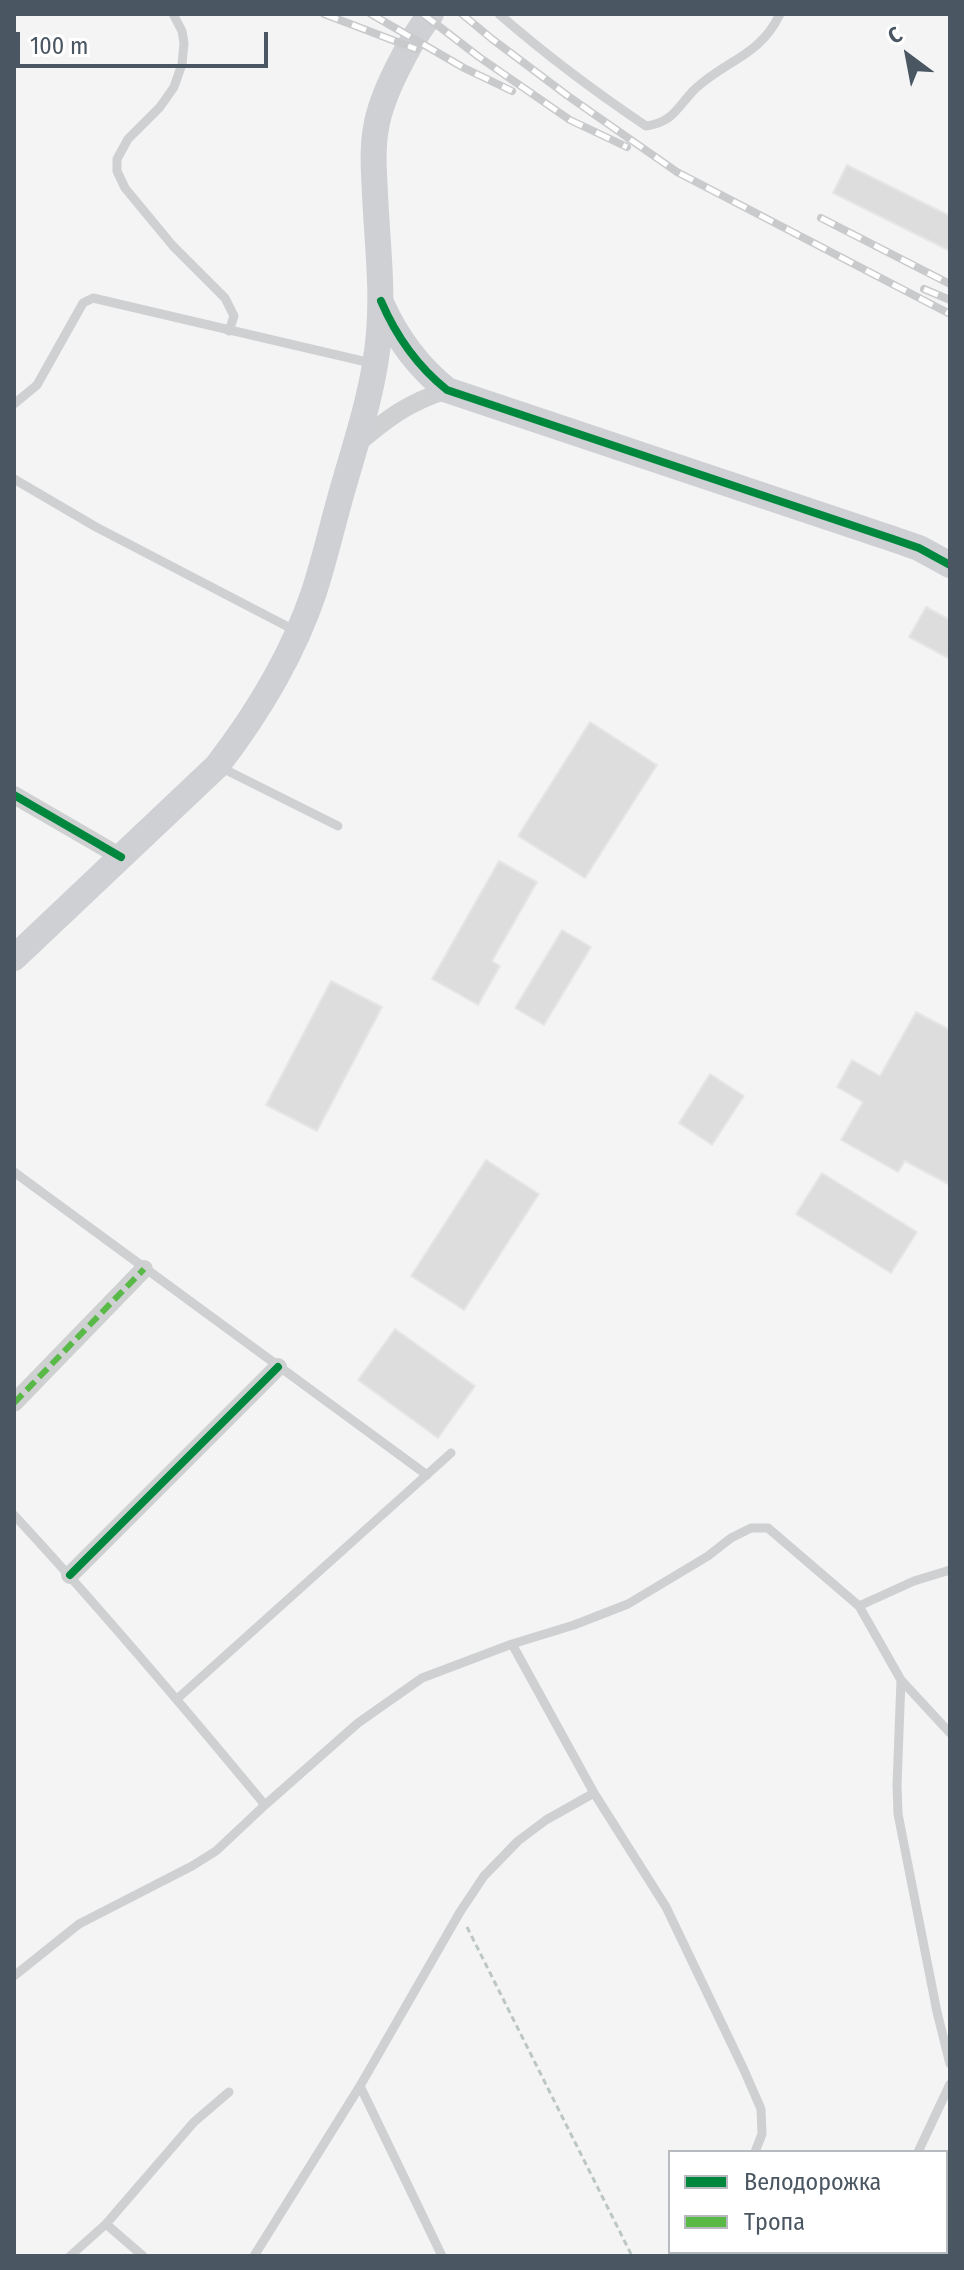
<!DOCTYPE html>
<html>
<head>
<meta charset="utf-8">
<style>
  body { margin:0 }
  #map { position:relative; width:964px; height:2270px; overflow:hidden; background:#f4f4f4; font-family:"Fira Sans Condensed",sans-serif }
  canvas { display:block }
  .frame { position:absolute; inset:0; border:16px solid #4a5661; pointer-events:none }
  .legend { position:absolute; left:668px; top:2150px; width:280px; height:104px; box-sizing:border-box; background:#fff; border:2px solid #b7bbc0; margin:0; padding:10px 14px; list-style:none; font-size:24px; color:#4a5661 }
  .legend li { display:flex; align-items:center; gap:16px; height:40px }
  .legend b { width:40px; border:2px solid #b7bbc0 }
  .north { position:absolute; left:868px; top:16px; width:80px; height:80px; -webkit-text-stroke:6px #fff; paint-order:stroke; rotate:328deg; font-size:22px; font-weight:700; line-height:32px; text-align:center; color:#4a5661 }
  .north::after { content:''; display:block; margin:auto; width:28px; height:36px; background:#4a5661; clip-path:polygon(50% 0,100% 100%,50% 72%,0 100%) }
  .scale { position:absolute; left:16px; top:32px; width:252px; height:36px; box-sizing:border-box; border:4px solid #4a5661; border-top:0; padding-left:10px; font-size:24px; line-height:28px; white-space:nowrap; color:#4a5661; -webkit-text-stroke:6px #fff; paint-order:stroke }
</style>
</head>
<body>
<div id="map">
<canvas width="964" height="2270"></canvas>
<div class="frame"></div>
<ul class="legend">
<li><b style="height:10px;background:#00873e"></b>Велодорожка</li>
<li><b style="height:10px;background:#58b947"></b>Тропа</li>
</ul>
<div class="north">С</div>
<div class="scale">100 m</div>
</div>
<script>
const context = document.querySelector('canvas').getContext('2d');
context.lineJoin = 'round';
function paint(path, color) {
  context.fillStyle = color;
  context.fill(path, 'evenodd');
}
function stroke(path, color, width, dash) {
  context.strokeStyle = color;
  context.lineWidth = width;
  context.lineCap = dash ? 'butt' : 'round';
  context.setLineDash(dash || []);
  context.stroke(path);
}
const building = new Path2D(`
  M847,165L950,216V251L833,193Z
  M926,607L950,620V659L909,637Z
  M590,722L657,765L585,878L518,836Z
  M499,861L537,882L492,961L500,966L478,1005L432,979Z
  M562,930L591,947L544,1025L515,1008Z
  M331,981L382,1007L317,1131L266,1105Z
  M916,1012L950,1030V1185L905,1161L898,1172L841,1140L863,1102L837,1087L852,1060L880,1076Z
  M710,1074L744,1096L712,1145L679,1123Z
  M486,1160L539,1194L464,1310L411,1276Z
  M822,1173L917,1232L891,1273L796,1214Z
  M395,1329L475,1386L438,1438L358,1380Z`);
const path = new Path2D(`
  M467,1927L632,2256`);
const lane = new Path2D(`
  M173,14L182,31L184,43L182,64L174,87L160,107L128,139L117,159V171L125,188L173,246L225,298L234,316L229,331
  M499,14C546,55 594,91 646,126C674,122 677,107 695,89C726,60 760,56 780,14
  M14,404L37,385L83,303L93,298L371,363
  M14,479L96,527L296,631
  M220,767L338,826
  M14,1172L427,1475
  M14,1515C101,1609 183,1706 265,1805
  M859,1606L901,1680L897,1785L898,1814L937,2012L950,2064
  M512,1644L594,1793L666,1907L744,2070L761,2109L762,2134L755,2152
  M901,1680L950,1733
  M177,1699L451,1453
  M14,1976L79,1924L192,1866L216,1851L265,1805L358,1723L422,1678L512,1644L574,1625L628,1604L708,1556L731,1538L751,1528H768L859,1606L914,1581L950,1570
  M918,2152L950,2084
  M106,2224L143,2256
  M70,2256L106,2224L194,2122L229,2092
  M254,2256L360,2086
  M442,2256L360,2086L460,1912L484,1876L518,1841L546,1820L594,1793
  M688,2256L690,2252
  M891,2256L892,2252`);
const street = new Path2D(`
  M357,444C388,418 407,403 447,390
  M14,795L121,857
  M14,1403L144,1269
  M70,1575L278,1367`);
const secondary = new Path2D(`
  M382,305C397,338 418,367 447,390L893,539L919,548L950,565
  M14,958L217,766C257,714 293,654 314,592C326,555 334,518 345,481C359,433 375,384 379,333C383,287 377,240 375,194C374,172 372,150 376,128C381,95 410,40 431,14`);
const rail = new Path2D(`
  M324,14L416,49
  M371,14L464,68L512,91
  M423,14L479,57L570,120L627,147
  M462,14L492,39L568,96L677,172L950,314
  M821,218L950,284
  M924,289L950,300`);
const quiet = new Path2D(`
  M14,1403L144,1269`);
const cycleway = new Path2D(`
  M381,301C396,336 417,366 447,390L893,539L919,548L950,565
  M14,795L121,857
  M70,1575L278,1367`);
paint(building, '#ddddde');
stroke(building, '#e5e6e7', 2);
stroke(path, '#bcc7c4', 3, [6, 4]);
stroke(lane, '#ced0d2', 9);
stroke(street, '#ced0d2', 18);
stroke(secondary, '#ced0d4', 26);
stroke(rail, '#c9cacc', 8);
stroke(rail, '#fff', 5, [15]);
stroke(quiet, '#58b947', 6, [12, 6]);
stroke(cycleway, '#00873e', 8);
</script>
</body>
</html>
